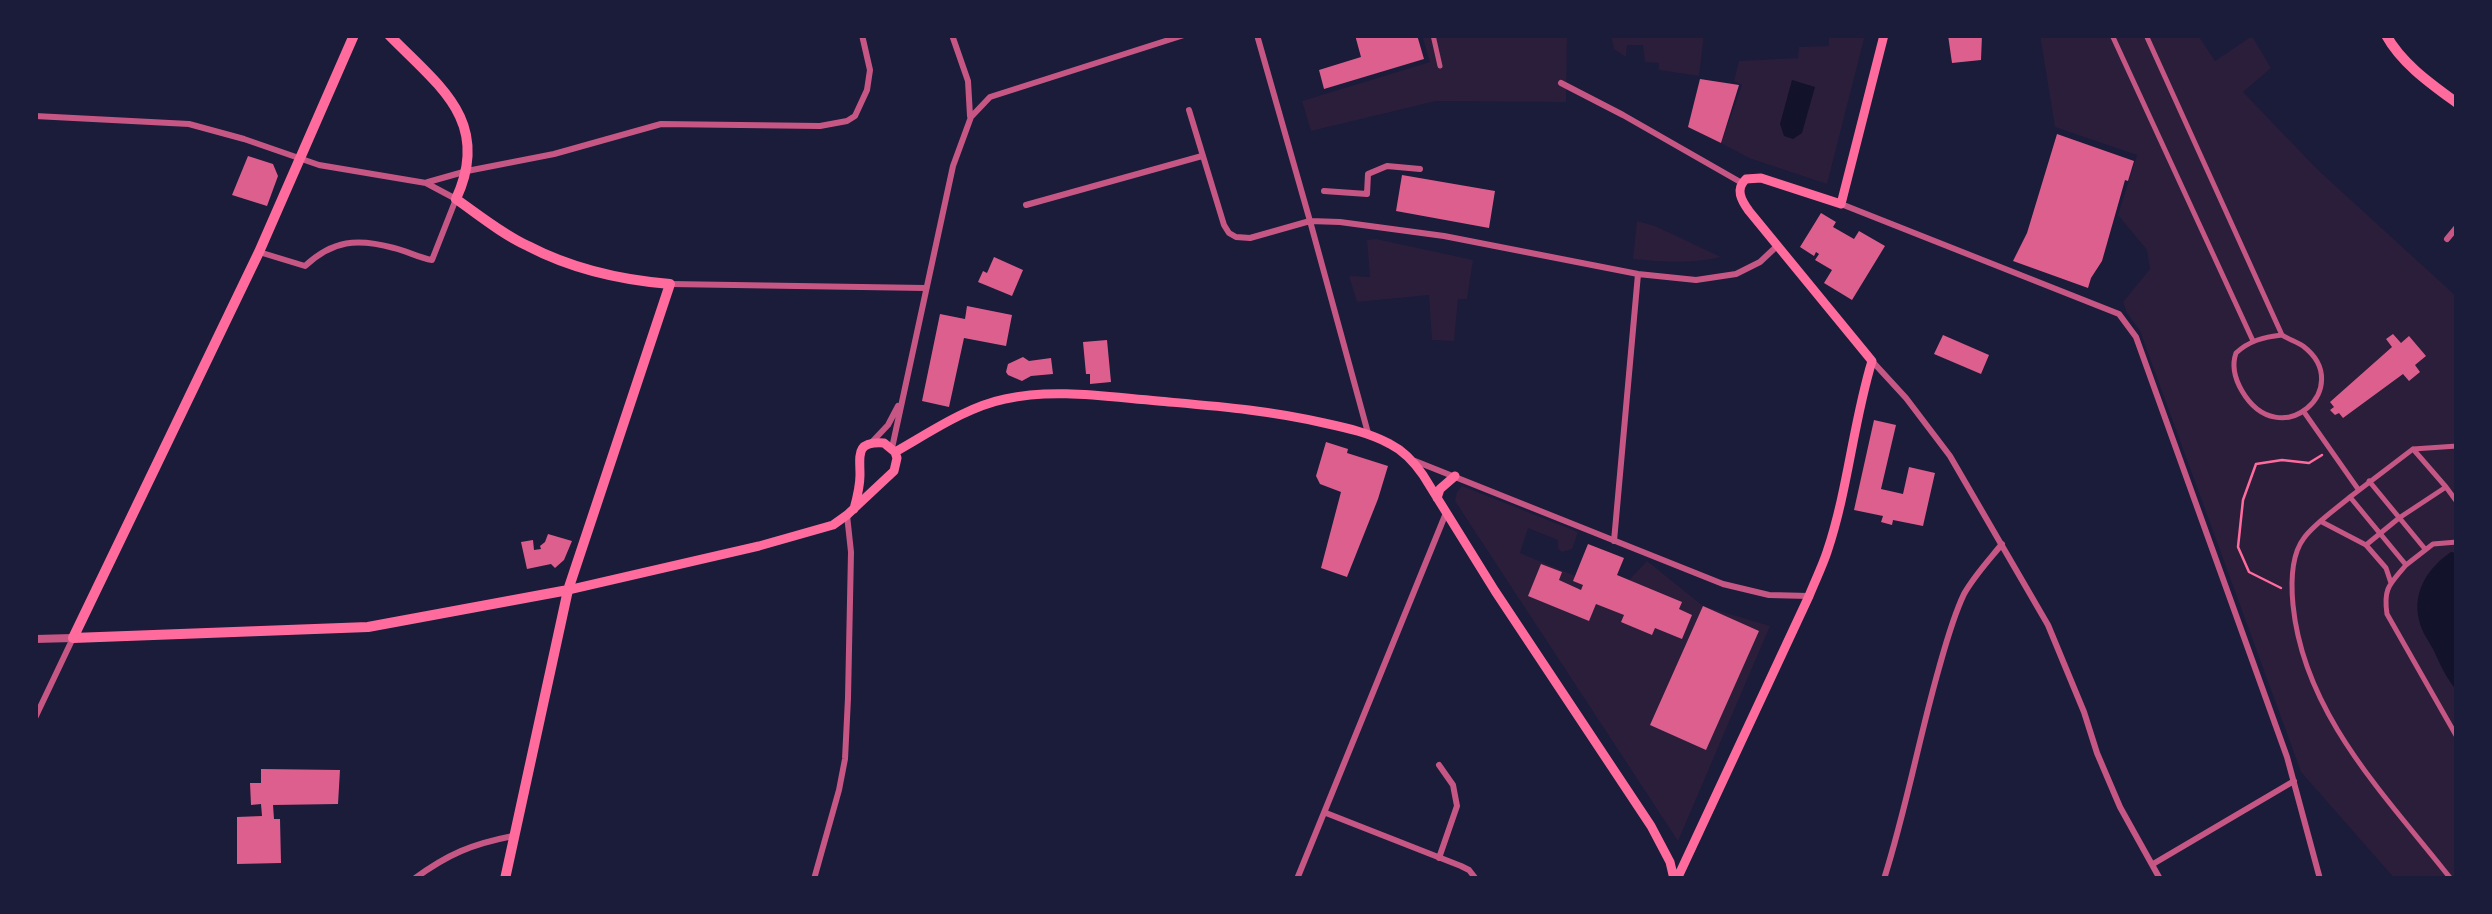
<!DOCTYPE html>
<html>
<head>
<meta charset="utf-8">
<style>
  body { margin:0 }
  #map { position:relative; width:2492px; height:914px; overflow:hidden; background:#1b1b3a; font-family:"Titillium Web",sans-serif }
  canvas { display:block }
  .frame { position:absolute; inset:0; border:38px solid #1b1b3a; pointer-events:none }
</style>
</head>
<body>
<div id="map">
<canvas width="2492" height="914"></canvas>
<div class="frame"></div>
</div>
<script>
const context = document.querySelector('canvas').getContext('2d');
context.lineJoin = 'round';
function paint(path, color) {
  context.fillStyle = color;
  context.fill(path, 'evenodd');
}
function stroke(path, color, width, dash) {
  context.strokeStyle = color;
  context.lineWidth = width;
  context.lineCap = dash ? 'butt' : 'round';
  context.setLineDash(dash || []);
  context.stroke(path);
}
const green = new Path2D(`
  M1422,35H1567L1566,102L1436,101L1311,131L1302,101L1430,62Z
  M1611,35H1704L1699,76L1659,70V63L1645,62L1643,45H1627L1626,57L1614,49Z
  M1829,35H1865L1827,184L1749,158L1721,143L1742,85L1734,81L1739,61L1798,58L1799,47L1829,46Z
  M2040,35H2198L2215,61L2252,36L2271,68L2243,92L2318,170L2457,297V879H2395L2301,772L2140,331L2127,313L2123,302L2150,269L2147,250L2118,215L2137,155L2055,127Z
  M1637,221L1655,226L1721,257C1692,264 1663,262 1633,259Z
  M1376,239L1473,260L1467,299H1458L1454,341L1432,340L1429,295L1357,302L1349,276L1370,277L1367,240Z
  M1462,486L1578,532L1572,549L1562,552L1558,548V540L1528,528L1520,553L1617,593L1647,561L1703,606L1770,626L1678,841L1455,501L1457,492Z`);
const water = new Path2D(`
  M1792,80L1815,87L1802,133L1793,139L1784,136L1780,124Z
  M2451,552L2457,553V691C2446,678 2440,664 2433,649C2428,640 2421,630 2419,620C2412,591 2429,567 2451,552Z`);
const building = new Path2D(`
  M1355,35H1417L1424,59L1324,89L1319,70L1361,57Z
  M1948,35H1982L1981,60L1952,63Z
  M1700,79L1739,85L1721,143L1688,127Z
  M2057,134L2134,161L2128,181L2125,180L2102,261L2091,278L2088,288L2013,261L2027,233Z
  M248,156L273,164L278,176L267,206L232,195Z
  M1402,175L1495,191L1489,228L1396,211Z
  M1821,213L1836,222L1833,227L1854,239L1859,231L1885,246L1852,300L1824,283L1832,270L1815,260L1819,254L1816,252L1814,256L1800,247Z
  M994,257L1023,270L1012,296L978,282L983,271L987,273Z
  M967,306L1012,315L1006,346L964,338L949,407L922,401L940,314L965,319Z
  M2393,334L2401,343L2409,336L2426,356L2415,365L2420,372L2409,381L2403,374L2343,418L2339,413L2335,415L2330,410L2334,407L2330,402L2392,347L2386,339Z
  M1943,335L1989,355L1981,374L1934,354Z
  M1107,340L1111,382L1090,384V374H1086L1083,342Z
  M1023,357L1029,361L1051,358L1053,374L1031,376L1022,381L1008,375L1006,372L1008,364Z
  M1874,420L1896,425L1881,489L1903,494L1909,467L1935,473L1923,526L1893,520L1892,525L1881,522L1883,516L1854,510Z
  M1326,442L1348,449L1347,453L1388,466L1378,499L1347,577L1321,568L1341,492L1320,484L1316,476Z
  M548,534L572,541L564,560L555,568L551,564L527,569L521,542L533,540L534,550L541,549L540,546L545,542Z
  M1588,544L1624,558L1617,575L1682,602L1679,609L1692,615L1682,639L1655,628L1652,635L1621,622L1624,615L1596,604L1589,621L1528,596L1541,564L1562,572L1559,580L1581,590L1583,585L1573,581Z
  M1703,606L1759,631L1706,750L1650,725Z
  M261,769L340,770L338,804L273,805L274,819H280L281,863L237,864V817L262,816L261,804L251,805L250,783H261Z`);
const path = new Path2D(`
  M2281,588L2249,572L2238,547L2243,500L2256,464L2282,460L2309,463L2322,455`);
const pedestrian = new Path2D(`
  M1433,35L1440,66
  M2112,35L2253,341
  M2146,35L2282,335
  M2282,335C2288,339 2297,342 2303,346C2357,387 2280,456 2242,391C2235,379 2231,367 2236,353C2249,341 2263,337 2282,335Z
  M2304,412L2358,489
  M2457,446L2413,449L2350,497L2406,565C2390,584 2383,588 2387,614L2457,737
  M2413,449L2446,487
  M2369,481L2425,549
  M2350,497C2336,509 2314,524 2304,538C2291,555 2291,584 2293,605C2304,715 2386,796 2451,879
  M2322,522L2366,545
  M2406,565L2433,544L2457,542
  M2391,583L2386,568L2366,545L2399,518L2446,487L2457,502`);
const minor = new Path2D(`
  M952,35L968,81L970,116
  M1257,35L1310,221L1368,433
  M1561,83L1623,115L1742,183
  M1189,110L1224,225L1229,233L1236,237L1250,238L1310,221L1340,222L1444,236L1638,274L1696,280L1736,274L1760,262L1777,246
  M35,116L189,124L244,139L319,165L426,183L456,199L432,260C419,258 407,251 394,248C357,238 333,240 305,266L259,252
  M428,182L467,171L554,154L661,124L820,126L847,121L855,116L867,90L870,70L862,35
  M1324,191L1367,194L1368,174L1387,166L1420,169
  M1841,204L2119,314L2136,337L2287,757L2320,879
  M1026,205L1202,156
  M2447,239L2457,227
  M670,284L925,288
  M1872,361L1906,398L1950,456L2048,625L2084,712L2097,753L2120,807L2160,879
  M871,443L888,425L898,406
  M892,448L953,166L971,117L990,97L1184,35
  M1415,461L1723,584L1769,595L1809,596
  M1614,541L1638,274
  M35,718L73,638
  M1439,765L1453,785L1457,806L1439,858
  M1326,813L1461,866L1469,870L1476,879
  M2153,864L2294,781
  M414,879C448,854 472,844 513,836
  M814,879L839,790L845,759L848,698L851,552L847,515
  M1297,879L1446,513
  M1884,879C1906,810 1919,738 1939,668C1946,643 1953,617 1964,594C1974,576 1989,560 2002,544`);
const tertiary = new Path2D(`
  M35,639L73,638`);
const secondary = new Path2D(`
  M895,452C929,433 966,407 1005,399C1054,388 1108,397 1158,401C1214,406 1269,410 1324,423C1347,428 1370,433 1390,444C1404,451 1414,462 1423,475L1495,591L1651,826L1670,862L1674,879
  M1437,498L1440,489L1455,476
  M568,590L759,546L833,525L847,515L894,471L897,458L895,452L884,443C855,441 860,455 860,475C860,487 857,498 854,509
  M1677,879L1809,596C1815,581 1822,567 1827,552C1848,490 1853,423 1872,361L1749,211C1741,200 1735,189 1746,179L1761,178L1841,204L1884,35`);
const primary = new Path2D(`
  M354,35L259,252L73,638L368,627L568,590
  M389,35C439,86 492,121 456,199C479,215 502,234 528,246C572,269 621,280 670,284L568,590L505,879
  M2386,35C2402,64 2431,84 2457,103`);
paint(green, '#2a1e3b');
paint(water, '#12122b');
paint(building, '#dd5f8e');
stroke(path, '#ff6b9d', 2.5);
stroke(pedestrian, '#c65784', 5);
stroke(minor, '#c65784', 6);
stroke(tertiary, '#c65784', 8);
stroke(secondary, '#ff6b9d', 9);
stroke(primary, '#ff6b9d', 10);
</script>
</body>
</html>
